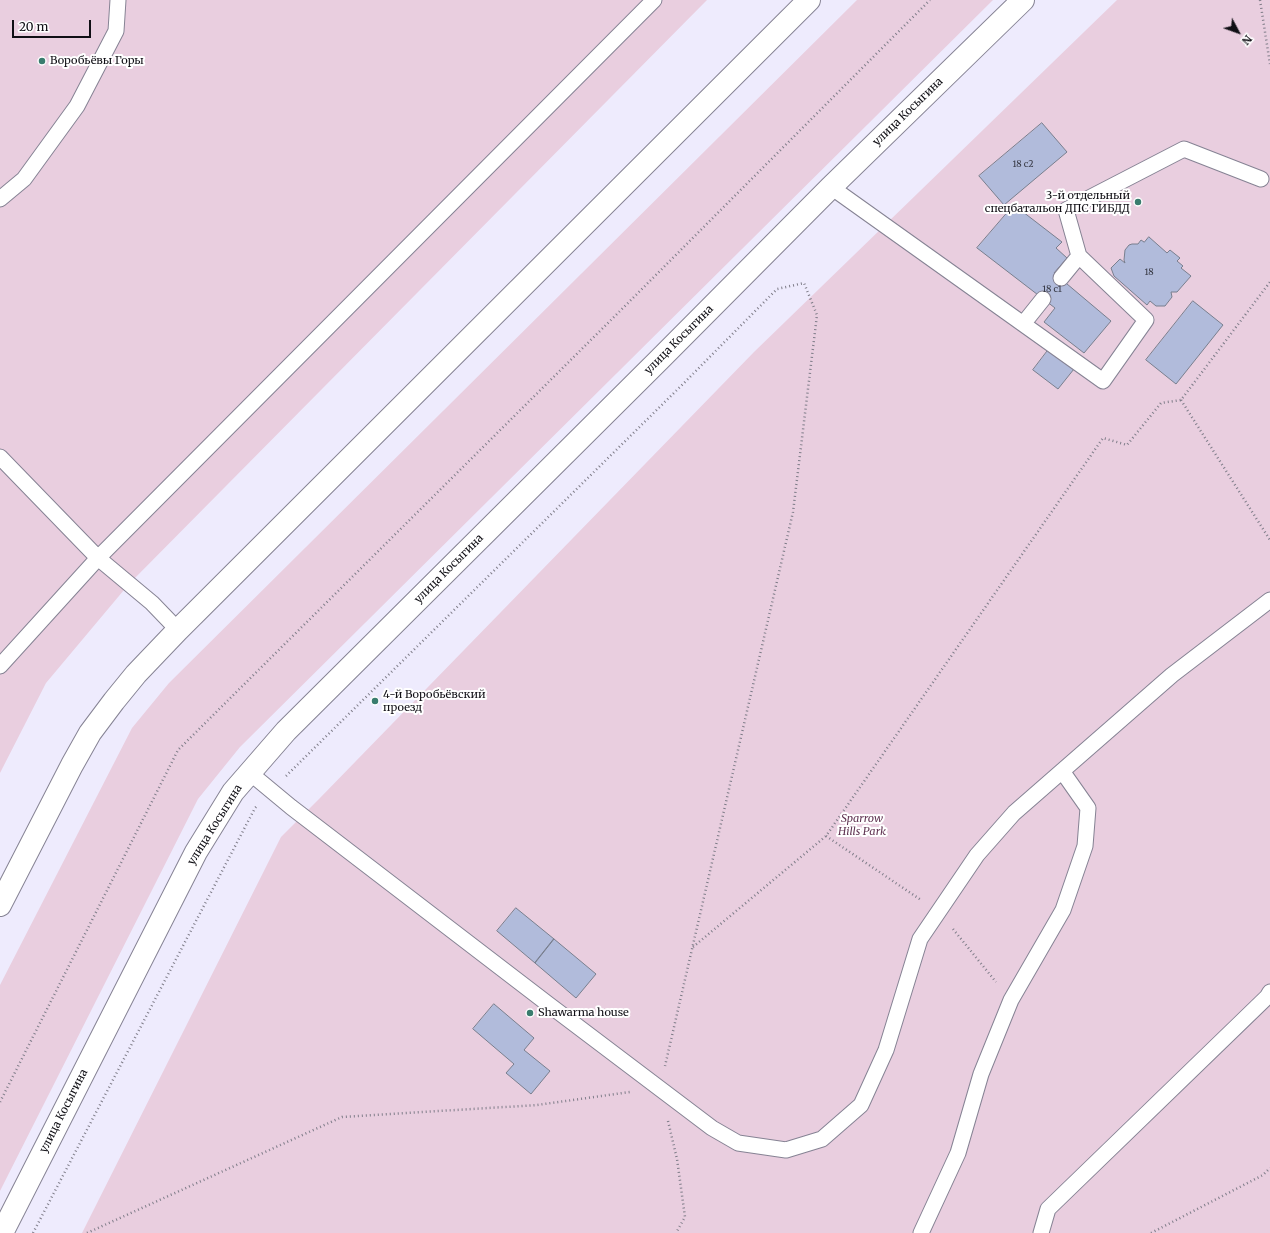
<!DOCTYPE html>
<html>
<head>
<meta charset="utf-8">
<style>
  body { margin:0 }
  #map { position:relative; width:1270px; height:1233px; overflow:hidden; background:#eeebfd; font-family:Merriweather,serif }
  canvas { display:block }
  .north { position:absolute; left:1218px; top:12px; width:40px; height:40px; -webkit-text-stroke:3px #fff; paint-order:stroke; rotate:131deg; font-size:11px; font-weight:700; line-height:16px; text-align:center; color:#100f15 }
  .north::after { content:''; display:block; margin:auto; width:14px; height:18px; background:#100f15; clip-path:polygon(50% 0,100% 100%,50% 72%,0 100%) }
  .scale { position:absolute; left:12px; top:20px; width:79px; height:18px; box-sizing:border-box; border:2px solid #100f15; border-top:0; padding-left:5px; font-size:12px; line-height:14px; white-space:nowrap; color:#100f15; -webkit-text-stroke:3px #fff; paint-order:stroke }
</style>
</head>
<body>
<div id="map">
<canvas width="1270" height="1233"></canvas>
<div class="north">N</div>
<div class="scale">20 m</div>
</div>
<script>
const context = document.querySelector('canvas').getContext('2d');
context.lineJoin = 'round';
function paint(path, color) {
  context.fillStyle = color;
  context.fill(path, 'evenodd');
}
function stroke(path, color, width, dash) {
  context.strokeStyle = color;
  context.lineWidth = width;
  context.lineCap = dash ? 'butt' : 'round';
  context.setLineDash(dash || []);
  context.stroke(path);
}
function drawText(font, color, halo, rows, align = 'center') {
  context.font = font + ' Merriweather,serif';
  context.lineWidth = 4;
  context.setLineDash([]);
  context.textBaseline = 'middle';
  context.strokeStyle = halo;
  context.fillStyle = color;
  for (const [text, x, y, turn = 0] of rows) {
    context.save();
    context.translate(x, y);
    context.rotate((+turn || 0) * Math.PI / 180);
    context.textAlign = isNaN(turn) ? turn : align;
    if (halo) context.strokeText(text, 0, 0);
    context.fillText(text, 0, 0);
    context.restore();
  }
}
const green = new Path2D(`
  M0,0H707L129,584L46,683L0,773Z
  M857,0H993L240,747L198,799L0,1191V985L132,728L169,683Z
  M1117,0H1270V1233H82L281,837L319,799L754,352Z`);
const building = new Path2D(`
  M1042,123L1067,152L1004,205L979,176Z
  M1014,205L1062,242L1056,248L1067,258L1054,273L1111,321L1084,353L1044,322L1055,308L977,248Z
  M1149,237L1167,253L1170,250L1180,258L1177,261L1183,266L1181,268L1191,276L1177,292H1171L1172,297L1165,306H1156L1150,301L1147,305L1114,276L1111,268L1120,259L1125,263L1124,260L1125,250L1129,245L1132,244H1138L1141,240L1144,242Z
  M1193,301L1223,325L1176,384L1146,360Z
  M1049,349L1074,369L1058,389L1033,370Z
  M516,908L554,939L535,963L497,931Z
  M554,939L596,974L576,998L535,963Z
  M494,1004L534,1038L524,1050L550,1071L531,1094L506,1073L514,1064L473,1029Z`);
const path = new Path2D(`
  M1260,0L1270,64
  M1181,400L1270,540
  M286,776L683,384L777,289L804,283L817,315L793,512L665,1066
  M826,836L921,900
  M953,929L996,982
  M693,947L826,836L1103,438L1127,445L1161,403L1181,400L1270,282
  M0,1102L178,750L615,316L930,0
  M668,1121L677,1159L685,1217L676,1233
  M33,1233L255,808L258,805
  M87,1233L342,1117L537,1105L630,1092
  M1151,1233L1263,1175L1270,1168`);
const lane = new Path2D(`
  M831,187L1103,381L1146,320L1079,256L1066,210L1184,149L1261,179
  M0,199L24,179L77,106L116,31L118,0
  M1061,278L1079,256
  M1023,324L1043,299
  M0,457L98,558L152,603L178,630
  M0,666L98,558L654,0
  M250,773L291,807L548,1004L712,1128L738,1143L786,1150L822,1139L861,1105L886,1050L920,939L977,855L1014,813L1172,675L1270,600
  M921,1233L958,1153L981,1074L1011,1000L1063,910L1085,846L1088,808L1062,771
  M1041,1233L1048,1209L1267,997L1270,992`);
const secondary = new Path2D(`
  M0,905L72,765L90,733L114,701L136,674L178,630L809,0
  M2,1233L196,852L233,792L286,731L659,360L831,187L1023,0`);
const markers = [
  [42,61,4,"#397c6e"],
  [1138,202,4,"#397c6e"],
  [375,701,4,"#397c6e"],
  [530,1013,4,"#397c6e"]
];
const numberNames = [
  ["18 с2",1023,164],
  ["18",1149,272],
  ["18 с1",1052,289]
];
const poiNames = [
  ["Воробьёвы Горы",50,61],
  ["3-й отдельный",1130,196,"right"],
  ["спецбатальон ДПС ГИБДД",1130,209,"right"],
  ["4-й Воробьёвский",383,695],
  ["проезд",383,708],
  ["Shawarma house",538,1013]
];
const streetNames = [
  ["улица Косыгина",908,112,-44],
  ["улица Косыгина",679,340,-45],
  ["улица Косыгина",449,569,-45],
  ["улица Косыгина",215,825,-58],
  ["улица Косыгина",64,1111,-63]
];
const parkNames = [
  ["Sparrow",862,819],
  ["Hills Park",862,832]
];
paint(green, '#e9cedf');
paint(building, '#b1bbdb');
stroke(building, '#797f8e', 1);
stroke(lane, '#868394', 17);
stroke(secondary, '#868394', 24);
stroke(path, '#7f7d89', 2.5, [1, 3]);
stroke(lane, '#fff', 15);
stroke(secondary, '#fff', 22);
for (const [x, y, r, color] of markers) {
  const dot = new Path2D();
  dot.arc(x, y, r, 0, 2 * Math.PI);
  context.fillStyle = color;
  context.fill(dot);
  stroke(dot, '#fff', 1.5);
}
drawText('9px', '#383a46', null, numberNames);
drawText('11px', '#100f15', '#fff', poiNames, 'left');
drawText('11px', '#100f15', '#fff', streetNames);
drawText('italic 11px', '#613553', '#fff', parkNames);
</script>
</body>
</html>
